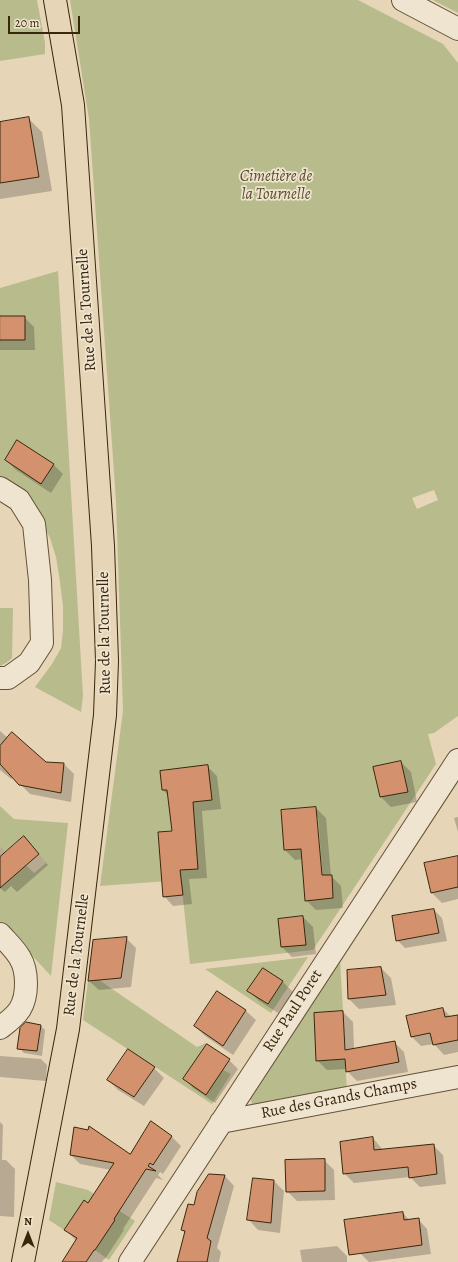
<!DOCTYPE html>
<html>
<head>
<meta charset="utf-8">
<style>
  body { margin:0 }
  #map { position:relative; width:458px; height:1262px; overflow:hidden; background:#e6d5b7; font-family:Alegreya,serif }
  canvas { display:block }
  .north { position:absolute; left:8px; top:1214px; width:40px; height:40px; -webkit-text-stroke:3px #efe4d0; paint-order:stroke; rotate:0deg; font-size:11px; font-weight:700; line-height:16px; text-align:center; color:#39270c }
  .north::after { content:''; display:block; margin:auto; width:14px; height:18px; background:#39270c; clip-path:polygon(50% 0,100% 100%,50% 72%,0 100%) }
  .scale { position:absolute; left:8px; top:16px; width:72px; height:18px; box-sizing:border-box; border:2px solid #39270c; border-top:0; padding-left:5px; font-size:12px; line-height:14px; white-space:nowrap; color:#39270c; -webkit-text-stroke:3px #efe4d0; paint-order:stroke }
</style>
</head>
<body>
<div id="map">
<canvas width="458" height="1262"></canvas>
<div class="north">N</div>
<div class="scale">20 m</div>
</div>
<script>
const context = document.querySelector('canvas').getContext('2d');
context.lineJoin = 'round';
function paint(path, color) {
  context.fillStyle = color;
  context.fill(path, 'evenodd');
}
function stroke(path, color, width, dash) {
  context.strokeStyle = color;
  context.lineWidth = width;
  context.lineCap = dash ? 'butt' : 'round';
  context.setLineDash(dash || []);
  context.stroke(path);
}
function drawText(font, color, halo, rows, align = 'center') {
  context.font = font + ' Alegreya,serif';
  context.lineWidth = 3.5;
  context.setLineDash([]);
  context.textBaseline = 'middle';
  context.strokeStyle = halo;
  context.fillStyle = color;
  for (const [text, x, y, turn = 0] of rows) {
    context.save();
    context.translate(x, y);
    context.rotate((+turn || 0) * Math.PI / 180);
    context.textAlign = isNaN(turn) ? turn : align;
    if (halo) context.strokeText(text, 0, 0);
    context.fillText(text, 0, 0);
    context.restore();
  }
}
const green = new Path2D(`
  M0,0H37L45,43V54L0,61Z
  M70,0H358L443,44L458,63V716L434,733L428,734L436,764L313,950L190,964L181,880L100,886L123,711L116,501L89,119ZM434,490L438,500L417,509L412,498ZM401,761L408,792L380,797L373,767ZM208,766L211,800L169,804L167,790H162L160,771ZM316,807L320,847L284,850L281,810ZM195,828L161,871L158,832ZM331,875L333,898L305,900L303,877ZM303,916L306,944L282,947L278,919Z
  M433,0H458V13Z
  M58,271L83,696L81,712L35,687L52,664L61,648L63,630V606L60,582L56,557L50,538L41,520L0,479V340H25V316H0V288ZM17,441L54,464L41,483L5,460Z
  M0,608H13L12,658L6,663L0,666Z
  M0,806L14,819L68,823L51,976L0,921V878L6,882L26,865L34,873L46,863L24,836L5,852L0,846Z
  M308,957L271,1013L205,969ZM263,968L283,981L268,1004L248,991Z
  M340,960L343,1011L314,1014L317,1060L345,1059L347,1090L253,1107L250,1098Z
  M99,980L197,1047L206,1043L212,1047L205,1058L184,1079L206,1095L223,1070L231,1074L212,1104L83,1020L88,981Z
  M56,1182L88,1190L135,1221L109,1260L95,1250L114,1219L84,1201L64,1230L49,1220Z`);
const shadow = new Path2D(`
  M28,118L42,132L52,191L0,199V123Z
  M0,317H24L34,327L35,350H0Z
  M6,460L53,464L63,474L51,493L16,470Z
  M0,731L8,738L46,762L64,764L74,774L71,802L30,794L13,777L11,779L0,770Z
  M401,762L411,772L417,802L391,807L381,797L375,768Z
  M208,767L217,776L221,809L202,811L207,878L189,879L192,904L173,906L164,896L173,832L169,796L163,790Z
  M316,808L326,818L331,876L341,886L343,908L316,910L306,900L303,859L295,860L285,850L282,811ZM316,817H318L323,880H321Z
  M458,817V832L454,818Z
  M0,846L6,853L33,847L48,865L17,892L11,886L5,892L0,888Z
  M458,857V899L442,903L432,893L425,864Z
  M434,910L442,918L447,941L405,948L397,940Z
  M303,917L313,927L316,954L292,957L282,947L279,920Z
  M126,938L136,948L131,987L99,990L89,981Z
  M381,968L391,978L396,1005L359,1009L349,999Z
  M263,969L283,982L293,992L278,1013L259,1001L249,991Z
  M218,992L246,1011L256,1020L233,1055L205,1036L195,1026Z
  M443,1009L451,1017L458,1016V1052L444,1055L434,1044L421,1046L411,1036Z
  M343,1012L353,1022L354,1049L394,1042L404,1052L408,1072L357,1081L347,1071V1069L327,1070L317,1060Z
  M40,1025L45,1030L42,1056L24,1053L19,1048Z
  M0,1056L41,1059L47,1065L46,1081L0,1077Z
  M229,1060L238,1069L215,1103L193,1088L185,1079Z
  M154,1068L164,1078L144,1106L118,1090L108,1080Z
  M0,1122L3,1125L2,1160H6L15,1169L14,1217L0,1216Z
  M171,1136L181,1146L163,1174L160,1172L158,1175L163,1180L156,1178L123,1229L124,1230L105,1259H104L102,1262H70L76,1241L66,1230L88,1204L111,1170L80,1164L71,1155H130Z
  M373,1138L383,1150L433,1145L443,1155L446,1184L420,1187L410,1177L354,1183L344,1173Z
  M324,1160L334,1170L335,1200L297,1201L287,1191Z
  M225,1176L234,1186L217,1248L221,1252L219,1262H178L185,1233L182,1229L195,1206Z
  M274,1181L284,1191L280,1233L258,1230L249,1220Z
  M403,1213L410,1221L418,1219L427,1229L431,1254L369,1262L360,1253Z
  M337,1246L347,1256V1262H302L300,1250Z`);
const building = new Path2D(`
  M29,117L39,177L0,183V122Z
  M0,316H25V340H0Z
  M17,440L54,464L41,484L5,460Z
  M12,732L46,762L64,763L61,793L19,785L0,764V746Z
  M401,761L408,792L380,797L373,767Z
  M208,765L212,800L193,802L198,869L180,870L183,895L163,897L158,832L172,831L167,790H162L160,771Z
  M316,807L322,875H332L333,898L305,901L301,849L284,850L281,810Z
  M24,836L39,854L0,888V857Z
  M458,856V887L431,893L424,863Z
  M434,909L439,933L396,941L392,916Z
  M303,916L306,945L281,947L278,919Z
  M127,937L121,978L88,981L93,940Z
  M381,967L386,995L348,999L347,970Z
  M263,968L283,981L268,1004L247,991Z
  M217,991L246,1010L223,1046L194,1026Z
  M443,1008L445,1017L458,1015V1040L433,1045L430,1033L411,1037L406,1016Z
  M343,1011L345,1050L395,1041L399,1062L346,1072L345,1059L316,1061L314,1013Z
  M26,1022L41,1025L37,1051L17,1049L20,1028Z
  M207,1044L230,1059L206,1095L183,1079Z
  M128,1049L155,1067L134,1097L107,1080Z
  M151,1121L172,1136L153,1165L150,1163L148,1166L156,1171L146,1169L114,1219L115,1220L95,1250H94L86,1262H62L77,1238L64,1230L84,1200L88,1203L114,1163L70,1155L74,1127L88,1130L89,1126L130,1154Z
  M373,1137L374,1150L434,1144L437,1174L409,1178L408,1167L343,1174L340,1142Z
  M325,1159V1191L286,1192L285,1160Z
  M209,1174L225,1175L207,1238L211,1241L207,1262H177L185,1231L181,1230L188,1204L194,1205L197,1192Z
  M253,1178L274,1180L271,1223L247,1220Z
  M403,1212L404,1220L419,1218L422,1245L349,1255L344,1220Z`);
const minor = new Path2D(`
  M403,0L458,29
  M0,488L19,500L34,524L40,580L42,643L29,663L8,678H0
  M0,934C7,942 15,949 20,958C28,971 28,996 20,1009C15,1017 8,1022 0,1028
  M221,1122L458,1077
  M130,1262L458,760`);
const major = new Path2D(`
  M23,1262L68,1029L105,715L107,661L103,546L73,105L55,0`);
const parkNames = [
  ["Cimetière de",276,177],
  ["la Tournelle",276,195]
];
const streetNames = [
  ["Rue de la Tournelle",87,310,-94],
  ["Rue de la Tournelle",105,633,-91],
  ["Rue de la Tournelle",77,955,-83],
  ["Rue Paul Poret",293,1011,-57],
  ["Rue des Grands Champs",339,1099,-11]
];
paint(green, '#b8bc8c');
paint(shadow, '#0003');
paint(building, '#d3926d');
stroke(building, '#39270c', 1);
stroke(minor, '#645237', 24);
stroke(major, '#39270c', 24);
stroke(minor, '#efe4d0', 22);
stroke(major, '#e6d5b7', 22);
drawText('italic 16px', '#594c2c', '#efe4d0', parkNames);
drawText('16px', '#39270c', '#efe4d0', streetNames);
</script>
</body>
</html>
